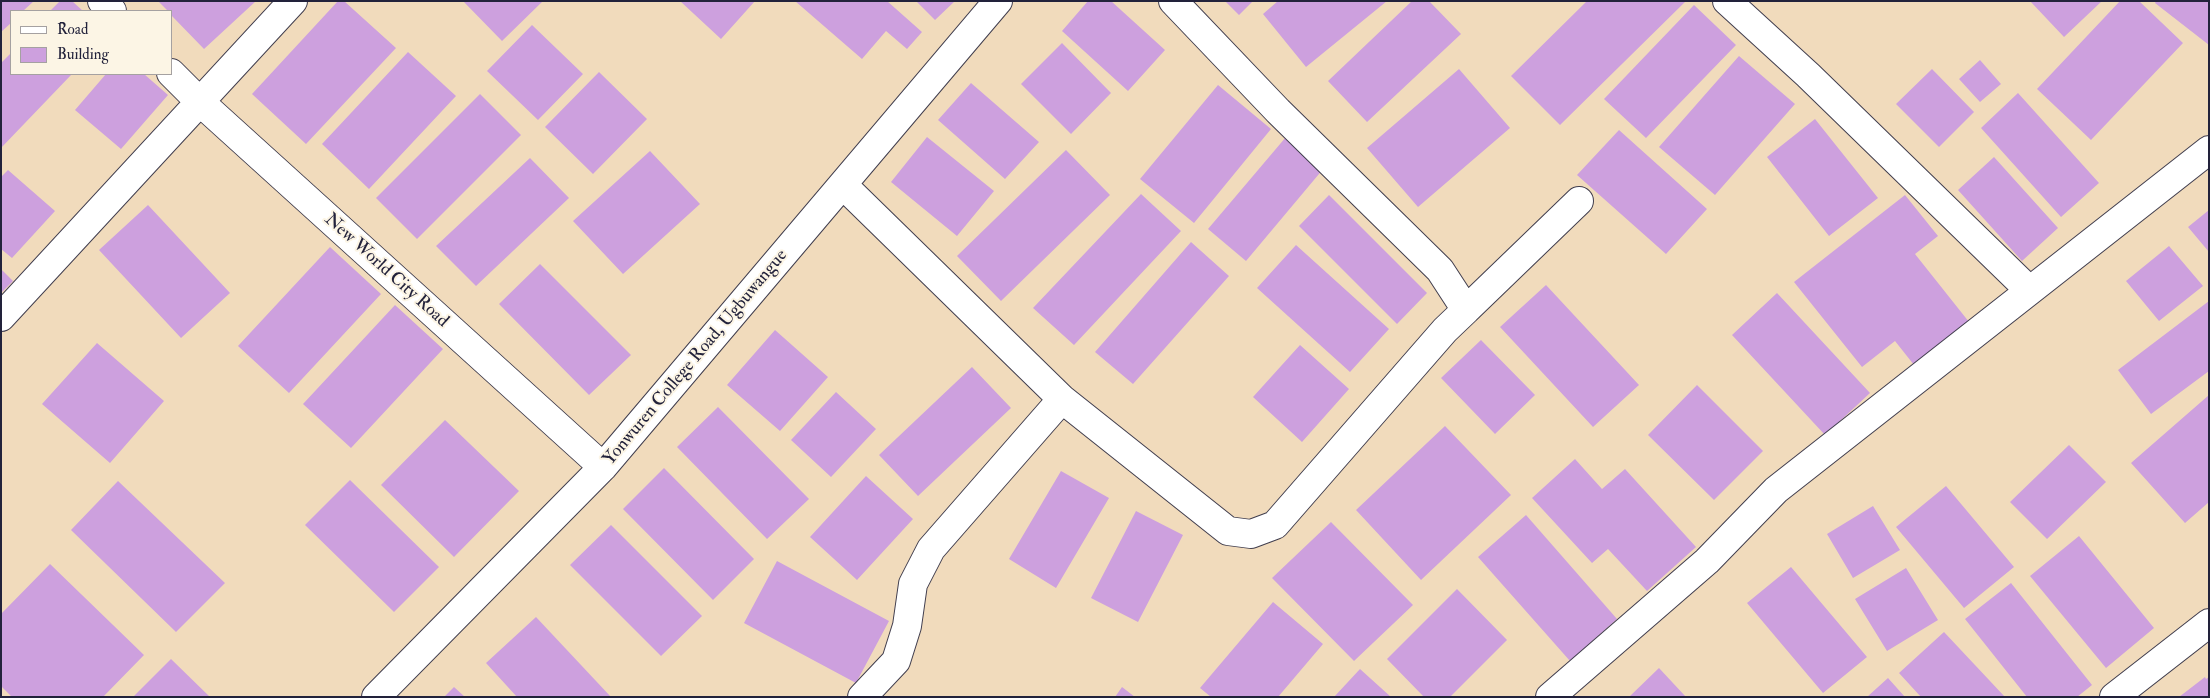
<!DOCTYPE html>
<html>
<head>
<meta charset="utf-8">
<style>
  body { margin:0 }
  #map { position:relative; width:2210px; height:698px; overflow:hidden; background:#f1dbbc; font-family:"IM FELL Double Pica",serif }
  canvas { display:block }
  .frame { position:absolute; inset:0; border:2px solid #22223b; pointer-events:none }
  .legend { position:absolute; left:10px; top:10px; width:162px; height:65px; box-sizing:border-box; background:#fcf5e5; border:1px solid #a5a1a1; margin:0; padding:6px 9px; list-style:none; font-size:15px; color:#22223b }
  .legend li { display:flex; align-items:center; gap:10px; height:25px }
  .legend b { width:25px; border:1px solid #a5a1a1 }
</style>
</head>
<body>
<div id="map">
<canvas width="2210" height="698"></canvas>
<div class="frame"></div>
<ul class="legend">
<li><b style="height:6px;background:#fff"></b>Road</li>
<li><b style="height:14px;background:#cda0de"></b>Building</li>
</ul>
</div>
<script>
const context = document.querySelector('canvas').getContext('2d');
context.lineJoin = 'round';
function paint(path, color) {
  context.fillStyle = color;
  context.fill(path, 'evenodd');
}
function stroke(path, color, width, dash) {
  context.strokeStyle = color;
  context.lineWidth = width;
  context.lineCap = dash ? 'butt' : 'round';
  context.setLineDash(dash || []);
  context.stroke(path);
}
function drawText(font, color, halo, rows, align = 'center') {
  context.font = font + ' "IM FELL Double Pica",serif';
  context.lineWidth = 4;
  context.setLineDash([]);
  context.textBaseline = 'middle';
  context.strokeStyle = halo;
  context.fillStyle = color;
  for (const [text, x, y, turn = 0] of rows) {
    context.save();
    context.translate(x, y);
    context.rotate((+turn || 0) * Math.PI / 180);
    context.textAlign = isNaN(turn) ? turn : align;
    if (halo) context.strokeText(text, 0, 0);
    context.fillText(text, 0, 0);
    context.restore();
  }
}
const building = new Path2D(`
  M1,1H34L23,11H11V23L1,32Z
  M60,1H72L83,11H50Z
  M158,1H256L204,49L171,15V11H168Z
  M338,1H344L396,48L306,144L252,94Z
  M463,1H543L502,41Z
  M680,1H755L721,39Z
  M795,1H887L922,32L907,49L886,31L862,59Z
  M916,1H955L935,20Z
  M1088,1H1111L1165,50L1128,91L1062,31Z
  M1225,1H1253L1239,15Z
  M1278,1H1387L1306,67L1263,14Z
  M1412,1H1429L1461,34L1367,122L1328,81Z
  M1587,1H1686L1560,125L1511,76Z
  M2030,1H2102L2064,37Z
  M2120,1H2139L2183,43L2091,140L2037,89Z
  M2156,1H2209V45L2155,3Z
  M1694,5L1736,45L1646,138L1604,99Z
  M532,25L583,74L538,120L487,71Z
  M1062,43L1111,93L1071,134L1021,84Z
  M408,52L456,96L369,189L322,144Z
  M11,53V74H72L1,148V63Z
  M1739,56L1795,104L1715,195L1659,147Z
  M1980,60L2001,84L1980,102L1959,79Z
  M1459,69L1510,128L1418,207L1367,148Z
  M1932,69L1974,112L1939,147L1896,104Z
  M599,72L647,119L593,174L545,127Z
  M106,74H144L168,95L121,149L75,110Z
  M971,83L1039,142L1005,179L938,120Z
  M1218,85L1271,129L1194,223L1140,179Z
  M2018,93L2099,183L2061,217L1981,128Z
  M480,94L521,135L417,239L376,198Z
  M1815,119L1878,198L1829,236L1767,157Z
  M1619,130L1707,209L1666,254L1577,175Z
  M927,137L994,191L957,236L891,182Z
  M1286,137L1324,168L1246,261L1208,229Z
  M1066,150L1110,195L1001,301L957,256Z
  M650,151L700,204L623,274L573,221Z
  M1994,157L2058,228L2022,261L1958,190Z
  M530,158L569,198L476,286L436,246Z
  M8,170L55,211L12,258L1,249V177Z
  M1141,194L1181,231L1074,345L1033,308Z
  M1329,195L1427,293L1397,324L1299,226Z
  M1905,195L1938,236L1915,254L1973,327L1918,370L1895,341L1862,367L1794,282Z
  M148,205L230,293L181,338L99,250Z
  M2209,210V252L2188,227Z
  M1191,242L1229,276L1133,384L1095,352Z
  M1296,245L1389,329L1350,372L1257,288Z
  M2169,246L2203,286L2159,321L2126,281Z
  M330,247L381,294L289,393L238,346Z
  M540,264L631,355L589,395L499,304Z
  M1,269L13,281L1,293Z
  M1546,285L1639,385L1593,427L1500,327Z
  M1777,293L1870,393L1825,435L1732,335Z
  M2209,301V371L2151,414L2118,370Z
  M395,305L443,349L351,448L303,404Z
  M775,330L828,377L780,431L727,385Z
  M1481,340L1535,395L1495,434L1441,378Z
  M97,343L164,401L110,463L42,404Z
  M1300,345L1349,389L1302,442L1253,397Z
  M972,367L1011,408L918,496L879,455Z
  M1697,385L1763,451L1714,500L1648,435Z
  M836,392L876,429L831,477L791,440Z
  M2209,395V502L2185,523L2131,463Z
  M718,407L809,499L767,539L677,447Z
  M445,420L519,491L454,557L381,485Z
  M1445,426L1511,495L1421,580L1356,510Z
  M2069,445L2106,482L2047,539L2010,502Z
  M1575,459L1602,489L1625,469L1696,547L1647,591L1608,549L1592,563L1532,498Z
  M664,468L754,559L713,600L623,509Z
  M1061,471L1109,498L1056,588L1009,559Z
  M866,476L913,519L857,580L810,537Z
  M350,480L439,567L394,612L305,525Z
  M118,481L225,583L176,632L71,530Z
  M1946,486L2014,567L1964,608L1896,527Z
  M1873,506L1900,550L1853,578L1827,534Z
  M1136,511L1183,535L1138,622L1091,598Z
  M1526,515L1617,619L1570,661L1478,557Z
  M1331,522L1413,605L1354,661L1272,578Z
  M611,525L702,616L661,656L570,565Z
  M2079,536L2154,628L2106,668L2030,576Z
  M777,561L889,621L856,683L744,623Z
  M50,564L144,655L103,697H12L1,686V614Z
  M1791,567L1867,657L1823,693L1747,603Z
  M1906,568L1938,620L1887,651L1855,599Z
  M2011,583L2092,685L2077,697H2027L1965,619Z
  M1457,589L1507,640L1450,697H1424L1387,659Z
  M1273,602L1323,644L1278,697H1211L1200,688Z
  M536,617L611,697H517L486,663Z
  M1944,632L2005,697H1921L1899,673Z
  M171,659L210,697H133Z
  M1659,668L1686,697H1629Z
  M1360,669L1391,697H1334Z
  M2205,677L2206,679L2209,677V697H2179Z
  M1888,678L1905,697H1867Z
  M454,687L465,697H444Z
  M1122,687L1135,697H1115Z`);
const minor = new Path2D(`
  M102,1L112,11
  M1727,1L1808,75L2029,290
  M171,73L199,101L603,467
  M843,185L1062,399L1228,531L1251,534L1275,525L1445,330L1466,310L1440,270L1278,111L1173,1
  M1466,310L1579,201
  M1,317L293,1
  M376,697L603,467L998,1
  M862,697L896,661L907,626L913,584L931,549L1062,399
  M1550,697L1707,561L1776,490L2209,150
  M2114,697L2209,623`);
const streetNames = [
  ["New World City Road",386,271,42],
  ["Yonwuren College Road, Ugbuwangue",696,358,-50]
];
paint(building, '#cda0de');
stroke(minor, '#413e4e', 30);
stroke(minor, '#fff', 28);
drawText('18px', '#22223b', '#fcf5e5', streetNames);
</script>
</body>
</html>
